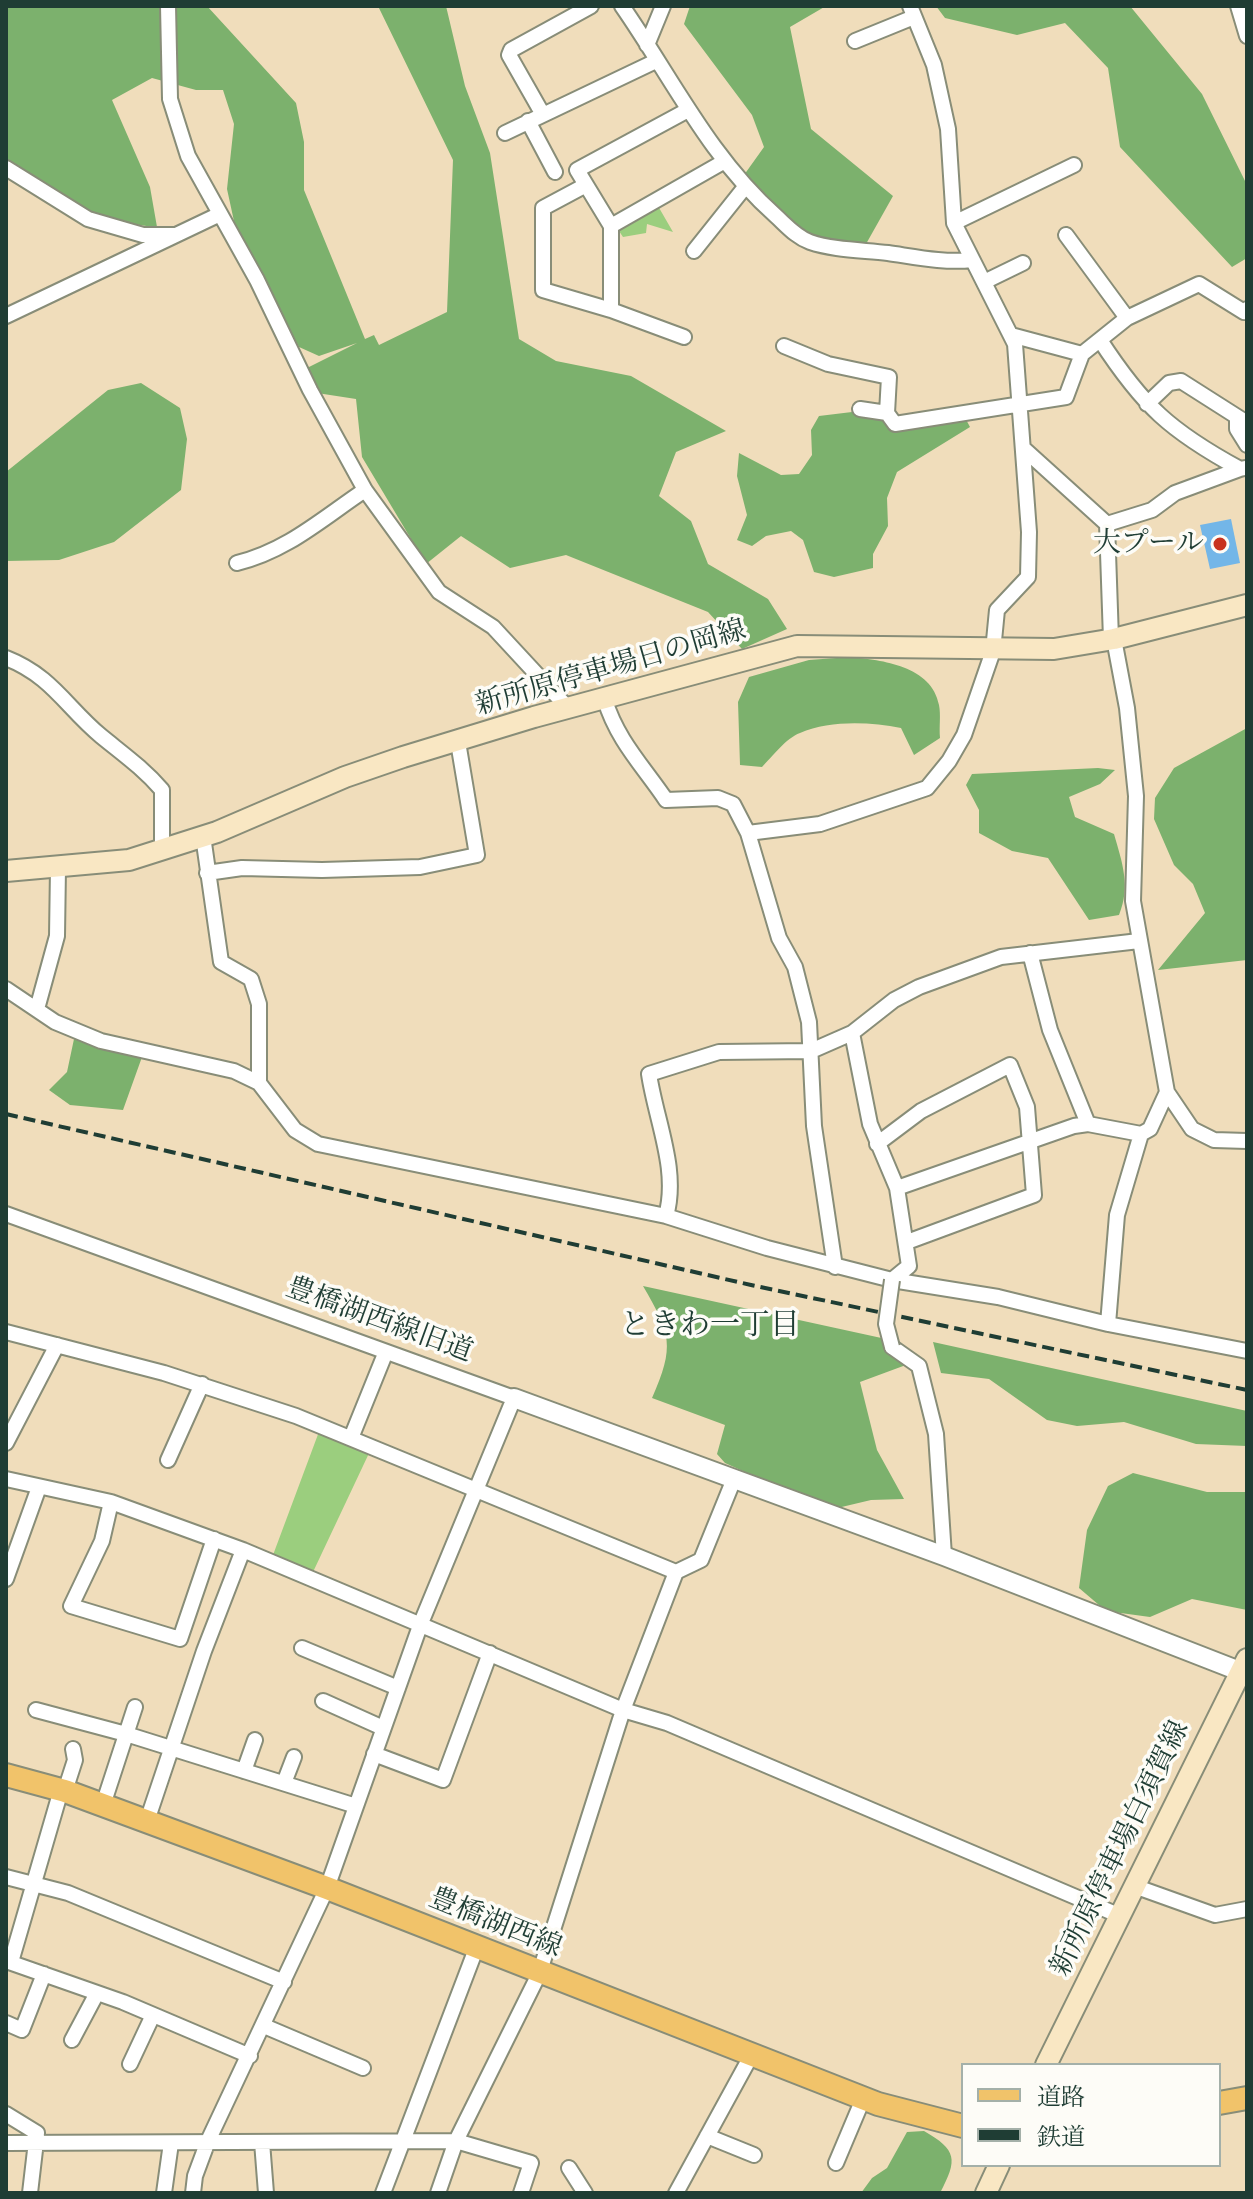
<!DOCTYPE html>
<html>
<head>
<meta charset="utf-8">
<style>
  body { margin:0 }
  #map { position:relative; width:1253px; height:2199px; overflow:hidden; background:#f0ddbb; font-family:"Libre Bodoni","Noto Serif JP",serif }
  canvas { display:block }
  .frame { position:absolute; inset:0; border:8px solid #1f3d34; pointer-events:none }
  .legend { position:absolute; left:961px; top:2063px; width:260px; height:104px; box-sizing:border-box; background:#fdfcf7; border:2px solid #a4b0a9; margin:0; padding:10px 14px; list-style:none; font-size:24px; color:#1f3d34 }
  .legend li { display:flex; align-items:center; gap:16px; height:40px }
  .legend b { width:40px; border:2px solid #a4b0a9 }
</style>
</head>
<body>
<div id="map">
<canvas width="1253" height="2199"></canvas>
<div class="frame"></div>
<ul class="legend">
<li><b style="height:10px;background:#f1c36a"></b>道路</li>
<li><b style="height:10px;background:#1f3d34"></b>鉄道</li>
</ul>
</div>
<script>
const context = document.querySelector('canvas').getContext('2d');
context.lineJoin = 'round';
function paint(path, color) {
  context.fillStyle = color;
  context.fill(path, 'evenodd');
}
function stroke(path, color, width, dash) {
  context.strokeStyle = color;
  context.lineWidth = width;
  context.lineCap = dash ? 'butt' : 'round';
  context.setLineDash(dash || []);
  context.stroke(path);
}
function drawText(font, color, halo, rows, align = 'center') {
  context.font = font + ' "Libre Bodoni","Noto Serif JP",serif';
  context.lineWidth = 7;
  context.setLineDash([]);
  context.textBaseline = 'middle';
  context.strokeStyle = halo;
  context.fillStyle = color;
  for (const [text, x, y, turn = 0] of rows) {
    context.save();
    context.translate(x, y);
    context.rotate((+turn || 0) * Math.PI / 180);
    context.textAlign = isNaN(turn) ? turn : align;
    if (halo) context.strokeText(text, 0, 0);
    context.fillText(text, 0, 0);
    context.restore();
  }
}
const green = new Path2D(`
  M658,206L673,232L647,224L646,233L623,237L617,228Z
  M320,1429L371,1449L313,1572L273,1555Z`);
const forest = new Path2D(`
  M6,6H207L296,103L304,142V190L365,339L374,335L379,345L447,312L453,160L378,6H446L465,86L490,153L519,339L556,361L631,376L726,431L676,452L659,496L691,521L708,564L768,599L787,629L742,649L708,612L566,555L510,568L461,536L426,564L362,457L356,399L317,393L303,370L357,343L319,356L299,347L237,235L227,189L234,124L223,90H196L152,78L112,100L150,187L157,227C101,224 49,193 6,159Z
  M690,6H826L790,27L811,129L893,196L866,244L818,238L796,226L744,175L764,147L752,115L684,24Z
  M936,6H1130L1202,94L1247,185V258L1232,267L1120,147L1108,68L1065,23L1017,35L945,18Z
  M141,383L180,408L187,439L181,490L114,542L59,560L6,561V472L108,390Z
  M852,412L902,417L962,412L970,427L897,472L887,498L888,526L873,554V568L834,577L814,572L803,540L791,531L766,536L752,546L737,540L747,515L737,476L739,453L781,475L799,474L812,455L811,430L819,416Z
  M850,657C882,660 932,666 939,705C941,715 939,727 940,738L914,755L901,728C870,722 830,720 800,733C786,738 772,757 762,767L740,765L738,702L749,677L809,660Z
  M1247,728V960L1158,970L1205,913L1193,884L1174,865L1154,819L1155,798L1174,768Z
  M1098,768L1115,770L1100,784L1069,797L1075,817L1114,834C1122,862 1131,886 1119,915L1089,920L1048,858L1012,851L979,833V810L966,785L972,774Z
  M74,1039L142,1057L123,1110L70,1105L49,1090L67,1072Z
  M643,1286L886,1339L914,1362L860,1382L877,1450L904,1499L871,1500L829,1510L725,1463L717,1454L725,1425L652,1398C675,1346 671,1334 643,1286Z
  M933,1342L1247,1411V1446L1196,1444L1124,1422L1077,1426L1047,1420L989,1379L941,1373Z
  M1133,1473L1207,1492H1247V1610L1192,1599L1150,1617L1106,1611L1079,1588L1087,1530L1108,1486Z
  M924,2131C957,2150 958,2159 940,2193H861L872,2178L887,2168L907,2132Z`);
const water = new Path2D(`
  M1231,519L1240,563L1210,569L1200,525Z`);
const minor = new Path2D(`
  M168,6L170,99L188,156L257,280L310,390L365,490L439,592L493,627L568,708
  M622,6C672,78 710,158 776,216C786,225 796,237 810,242C833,250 863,250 888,253C916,257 944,263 972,260
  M1238,6L1247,36
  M855,41L914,17
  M647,45L663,6
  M688,110L577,170L611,226L725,161
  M542,113L509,55L511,50L591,6
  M528,121L555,172
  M505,133L656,61
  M6,168L88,219L143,235H174
  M586,185L543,208V290L611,310
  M954,223L1074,165
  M611,226V310L684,337
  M1066,235L1127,318
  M694,251L745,187
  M984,282L1023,263
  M6,316L218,215
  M1011,335L1082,354L1127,318L1199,284L1244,312L1247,309
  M1100,340C1143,406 1170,431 1240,469L1245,468
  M784,346L828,364L889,377L887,413L895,424L1066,397L1082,354
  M1147,404L1169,383L1181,381L1247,423
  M860,409L887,413
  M1237,417V429L1247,445
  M1024,449L1107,524
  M237,563C287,551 323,518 365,490
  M1111,639L1107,524L1152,510L1175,493L1240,469
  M1114,639L1127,708L1136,796L1133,901L1167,1092L1192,1129L1214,1140L1247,1141
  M6,658C52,676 66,707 101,736C123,754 143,768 162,790V850
  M605,700C617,740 643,766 666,800L718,798L733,804L748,833L779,938L795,967L809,1022L814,1126L835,1267
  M748,833L820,824L927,788L949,761L964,735L993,651L997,610L1028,577L1029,532L1015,344L954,223L948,129L934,65L910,6
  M203,836L221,962L251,979L259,1004V1083
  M207,873L242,868L322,870L420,867L477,855L458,742
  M1030,953L1050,1030L1088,1124
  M6,989L55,1022L101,1041L234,1071L259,1083L295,1130L318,1144L666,1216L767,1248L892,1280L998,1297L1108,1324L1247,1351
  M37,1009L57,936L58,868
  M852,1033L870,1124L897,1188L909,1266L892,1280
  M877,1144L921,1111L1010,1065L1027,1107L1034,1195L907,1242
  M897,1188L1074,1126L1088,1124L1141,1134
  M6,1214L514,1398L421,1623L327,1888L208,2141L195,2176L193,2193
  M666,1216C679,1170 656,1121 649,1074L719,1052L811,1051L852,1033L894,1000L919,987L1001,957L1139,941
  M1108,1324L1117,1215L1141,1134L1150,1129L1167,1092
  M6,1332L164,1373L296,1416L676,1572
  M892,1347L919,1366L936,1434L944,1556
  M351,1438L385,1354
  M6,1443L57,1345
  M168,1460L202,1384
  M6,1479L111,1502L243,1550L623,1710L667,1723L1118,1915
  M111,1502L102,1541L71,1606L180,1639L214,1539
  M6,1579L39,1487
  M302,1648L398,1688
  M323,1701L383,1728
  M36,1710L126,1734L356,1806
  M374,1754L443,1780L490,1653
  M244,1771L255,1740
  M284,1783L294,1757
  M65,1791L75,1760L73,1749
  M103,1805L135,1707
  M147,1821L204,1651L243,1550
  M6,1877L68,1893L284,1982
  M1134,1886L1215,1915L1247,1909
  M6,1961L123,2002L250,2056
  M11,1962L61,1790
  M6,2023L22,2030L44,1974
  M264,2026L363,2068
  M72,2040L97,1993
  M130,2064L153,2015
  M6,2114L37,2133L30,2193
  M707,2136L754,2155
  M262,2142L266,2193
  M6,2143L456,2141L531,2163L521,2193
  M836,2163L863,2099
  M569,2168L585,2193
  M164,2193L171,2143
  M383,2193L476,1949
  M438,2193L456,2141L539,1974L623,1710L676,1572L701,1560L734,1479
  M676,2193L751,2056`);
const tertiary = new Path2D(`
  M514,1398L944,1556L1247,1674`);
const secondary = new Path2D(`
  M6,871L129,860L217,832L345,777L403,757L534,717L797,646L1054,649L1114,639L1247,605
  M1046,2065L1247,1659
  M986,2193L999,2165`);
const primary = new Path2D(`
  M6,1775L65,1791L327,1888L878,2104L963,2126
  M1219,2103L1247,2098`);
const rail = new Path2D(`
  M6,1114L751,1285L1247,1390`);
const minorBridge = new Path2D(`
  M892,1347L886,1324L892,1280`);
const markers = [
  [1220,544,8,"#c8321e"]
];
const poiNames = [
  ["大プール",1204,544]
];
const streetNames = [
  ["新所原停車場日の岡線",611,669,-16],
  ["豊橋湖西線旧道",379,1321,20],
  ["新所原停車場白須賀線",1121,1849,-64],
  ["豊橋湖西線",495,1924,22]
];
const neighbourhoodNames = [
  ["ときわ一丁目",710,1327]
];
paint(green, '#9bce7e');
paint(forest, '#7cb16d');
paint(water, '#73b6e8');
stroke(minor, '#888d78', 18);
stroke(tertiary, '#888d78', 22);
stroke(secondary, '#888d78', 24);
stroke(primary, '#888d78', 26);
stroke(minor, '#fff', 14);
stroke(tertiary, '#fff', 18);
stroke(secondary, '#f9e7c3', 20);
stroke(primary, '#f1c36a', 22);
stroke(rail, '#1f3d34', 4, [12, 6]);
stroke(minorBridge, '#888d78', 18, []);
stroke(minorBridge, '#fff', 14);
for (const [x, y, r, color] of markers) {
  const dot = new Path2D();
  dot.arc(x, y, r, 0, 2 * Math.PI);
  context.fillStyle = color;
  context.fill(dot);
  stroke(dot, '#fdfcf7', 3);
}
drawText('28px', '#1f3d34', '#fdfcf7', poiNames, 'right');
drawText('28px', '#1f3d34', '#fdfcf7', streetNames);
drawText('30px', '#1f3d34', '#fdfcf7', neighbourhoodNames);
</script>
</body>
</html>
